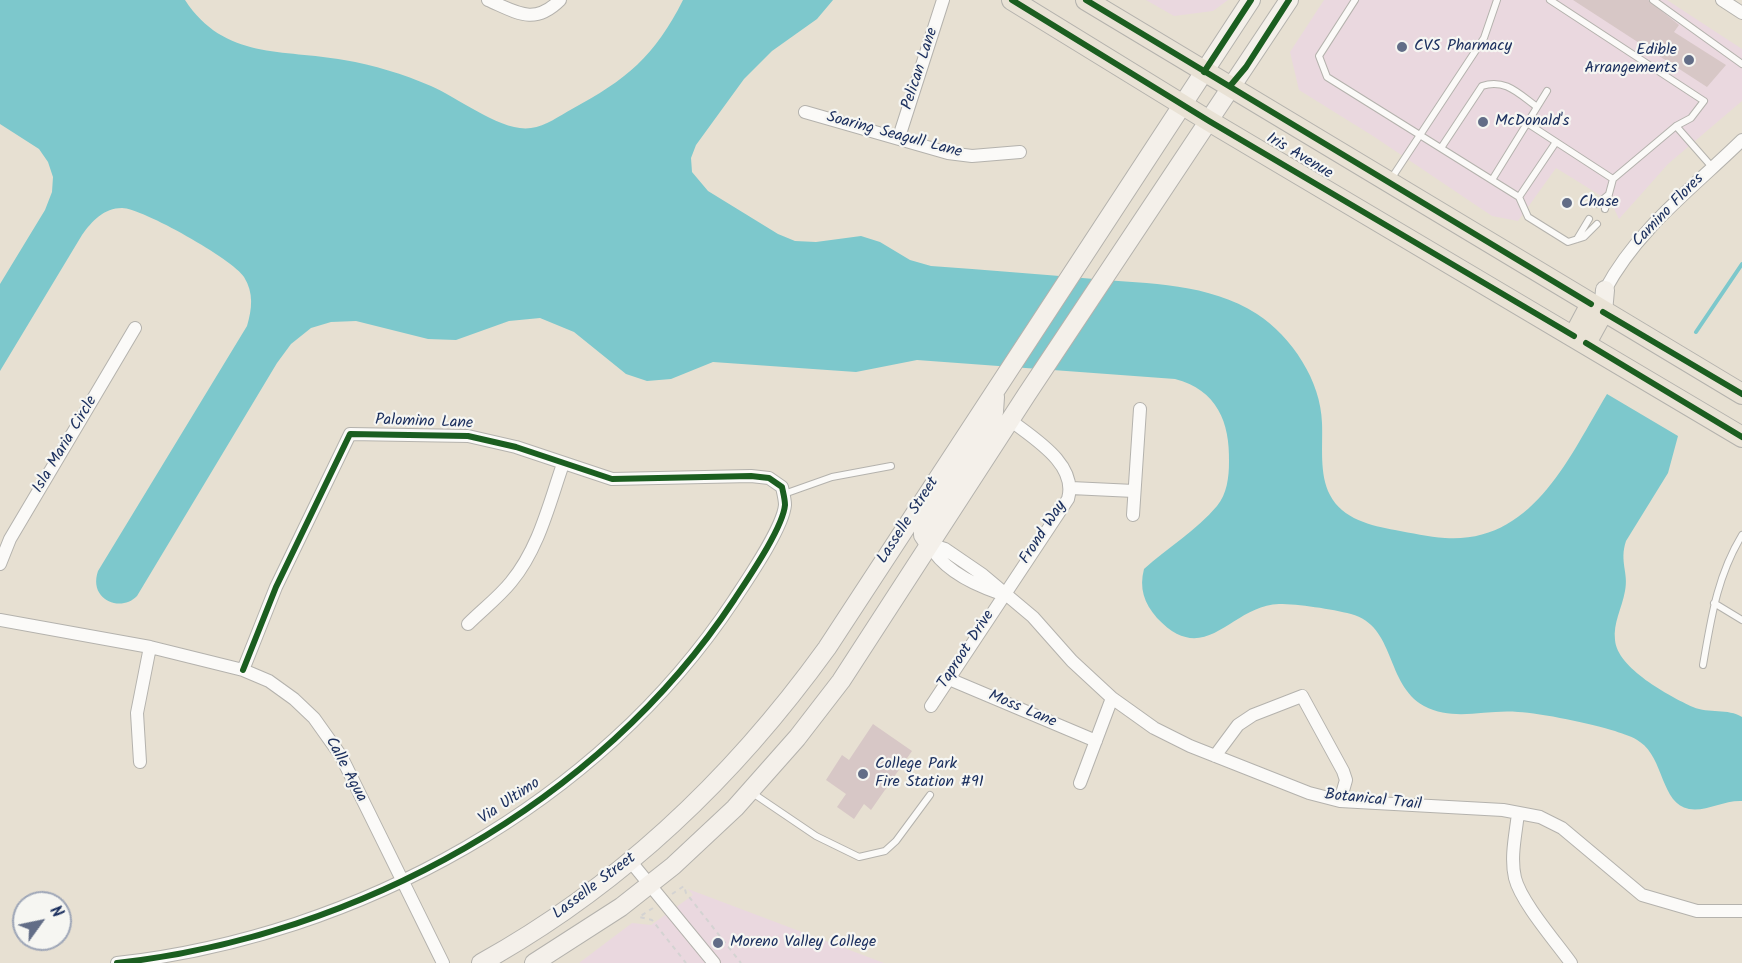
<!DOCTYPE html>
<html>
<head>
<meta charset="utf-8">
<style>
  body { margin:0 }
  #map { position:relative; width:1742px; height:963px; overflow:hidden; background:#e7e0d2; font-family:Kalam,sans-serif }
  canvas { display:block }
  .north { position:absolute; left:12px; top:891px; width:60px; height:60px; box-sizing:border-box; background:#f6f6f2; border:2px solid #9ea6b7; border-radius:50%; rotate:57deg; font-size:16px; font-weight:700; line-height:24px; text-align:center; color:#1b2f5e }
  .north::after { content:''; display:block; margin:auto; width:21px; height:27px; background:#626d87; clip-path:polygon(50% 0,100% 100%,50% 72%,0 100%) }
</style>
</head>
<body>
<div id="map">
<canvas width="1742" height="963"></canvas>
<div class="north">N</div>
</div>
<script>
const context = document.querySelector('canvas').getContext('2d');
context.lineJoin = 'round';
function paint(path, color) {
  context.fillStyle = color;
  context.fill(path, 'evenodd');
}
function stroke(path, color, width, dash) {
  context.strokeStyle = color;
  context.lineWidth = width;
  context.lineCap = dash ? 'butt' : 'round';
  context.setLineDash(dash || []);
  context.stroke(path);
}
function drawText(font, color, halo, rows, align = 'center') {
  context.font = font + ' Kalam,sans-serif';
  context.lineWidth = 4.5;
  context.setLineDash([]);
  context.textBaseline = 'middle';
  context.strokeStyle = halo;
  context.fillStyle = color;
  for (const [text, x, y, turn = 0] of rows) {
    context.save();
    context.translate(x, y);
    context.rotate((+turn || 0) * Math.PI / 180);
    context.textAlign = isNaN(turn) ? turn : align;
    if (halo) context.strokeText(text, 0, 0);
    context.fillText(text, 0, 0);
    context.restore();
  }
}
const built = new Path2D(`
  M1146,0H1228L1213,11L1174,16Z
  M1324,0H1667L1742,49V101L1668,164L1619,219L1611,202L1556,168L1518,221L1492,216L1373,136L1299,90L1290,52Z
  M688,889L884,963H579L632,923L651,925L693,895Z`);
const water = new Path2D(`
  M0,0H185C224,60 283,49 344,60C374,65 403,74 431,86C457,97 503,133 531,128C546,126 559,116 572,109C626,80 655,56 683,0H833L817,19L772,51L744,79L696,145L691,158L692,172L708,191L778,234L795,241L816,242L861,236L880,242L910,260L931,266C986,270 1040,274 1094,279C1149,284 1209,283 1257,314C1292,337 1321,381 1322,423C1323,446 1319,474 1330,495C1342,519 1372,526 1395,530C1412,533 1428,537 1445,538C1533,544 1569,457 1607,394L1678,436L1668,473L1626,541C1619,562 1629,573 1625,591C1622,608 1613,623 1615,640C1617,668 1669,696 1693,707C1709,714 1728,708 1742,717V801C1724,800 1706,812 1689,809C1661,804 1664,758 1640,742C1634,737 1623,734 1615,731C1593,724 1541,713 1518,712C1485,709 1455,722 1424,706C1385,684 1396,626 1351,614C1332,609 1298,604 1279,604C1231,605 1206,670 1157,618C1144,603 1139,588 1144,569C1167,548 1197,530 1217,506C1227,494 1229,477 1229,462C1230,422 1217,390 1175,379L917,360L856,372L713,362L671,379L647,381L626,374L574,332L540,318L509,321L456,340L428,339L356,321L331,322L311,328L291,344L277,363L137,596C121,613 88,600 98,571L247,326C252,309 254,293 244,277C234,260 142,208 122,208C104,208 92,221 82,235L0,371V284L45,210L52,192L53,177L48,162L39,149L0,124Z`);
const stream = new Path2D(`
  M1696,332L1742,264`);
const building = new Path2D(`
  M1573,0H1648L1679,25L1674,32L1726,65L1707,87Z
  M873,724L912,751L871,810L864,804L854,819L837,807L846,794L826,780L842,755L849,760Z`);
const path = new Path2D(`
  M672,894L684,886L686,893L741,963
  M653,908L639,917L652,920L686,963`);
const lane = new Path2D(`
  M1355,0L1319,56L1327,77L1519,197L1556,142
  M1653,0L1742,64
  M1527,123L1613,179L1676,126L1691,118L1704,101L1550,0
  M1676,126L1712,167
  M1441,148L1482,86C1505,78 1519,94 1537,107
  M1391,179L1484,38L1497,0
  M1492,180L1547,91
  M1519,197L1528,217L1568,242L1584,237L1597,224
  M1597,204L1608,195
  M1605,209L1613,179
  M1577,239L1589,219
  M784,494L832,477L891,466
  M1714,603L1742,620
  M1703,665C1711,619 1717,576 1742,535
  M751,792L816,836L859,857L885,851L896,841L930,795`);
const street = new Path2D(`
  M488,0C516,12 534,26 560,0
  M1722,0L1742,13
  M805,112L948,153L972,156L1020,152
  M899,137L943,0
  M1605,290C1638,228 1693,188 1742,140
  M1071,488L1134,491
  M1133,515L1140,409
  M929,544L945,549L983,575L1033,617L1072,661L1112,698L1154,728L1190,746L1309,793L1340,801L1503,810L1540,817L1562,828L1642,895L1697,911H1742
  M929,544C943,570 972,584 999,593
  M0,564L10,539L135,328
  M0,620L150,647L243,670L269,681L294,699L314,718L341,756L443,963
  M468,624C482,610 499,597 511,582C539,548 549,504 563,464
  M949,679L1096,741
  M931,706L1068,499C1078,464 1033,438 1010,420
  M1215,756L1238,725L1253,715L1302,696L1343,771L1346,780L1340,801
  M140,762L137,713L150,647
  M1080,783L1112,698
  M1518,813C1516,833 1510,857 1515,878C1521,902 1556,942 1571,963
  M631,862L714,963
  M117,963C358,936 599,804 734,600C747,580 783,528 785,505C785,499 783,492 782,487L769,478L751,476L612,479L516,447L468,436L350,434L276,587L243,670`);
const secondary = new Path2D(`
  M1603,312L1605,290
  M929,544L923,535V525L989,423L994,412L995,397
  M481,963C620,886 734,777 827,648L1251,0
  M534,963L621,907L673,866L735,808L797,738L841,681L1027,394L1289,0`);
const primary = new Path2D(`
  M1012,0L1209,121L1742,437
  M1086,0L1742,394
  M1574,336L1591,304
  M1586,343L1603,312`);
const cycleway = new Path2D(`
  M1012,0L1209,121L1574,336
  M1086,0L1591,304
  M1204,72L1251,0
  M1230,86L1246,67L1289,0
  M1603,312L1742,394
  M1586,343L1742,437
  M117,963C358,936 599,804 734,600C747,580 783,528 785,505C785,499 783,492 782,487L769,478L751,476L612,479L516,447L468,436L350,434L276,587L243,670`);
const markers = [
  [1402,47,6,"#626d87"],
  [1689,60,6,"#626d87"],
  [1483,122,6,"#626d87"],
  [1567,203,6,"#626d87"],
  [863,774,6,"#626d87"],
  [718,943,6,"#626d87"]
];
const poiNames = [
  ["CVS Pharmacy",1414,47],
  ["Edible",1677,51,"right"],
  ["Arrangements",1677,69,"right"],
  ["McDonald's",1495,122],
  ["Chase",1579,203],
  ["College Park",875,765],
  ["Fire Station #91",875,783],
  ["Moreno Valley College",730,943]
];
const streetNames = [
  ["Pelican Lane",921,69,-72],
  ["Soaring Seagull Lane",894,136,15],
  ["Iris Avenue",1299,157,31],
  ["Camino Flores",1669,211,-46],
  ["Palomino Lane",424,423,2],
  ["Isla Maria Circle",66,445,-59],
  ["Lasselle Street",909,521,-57],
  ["Frond Way",1044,533,-57],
  ["Taproot Drive",967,650,-57],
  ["Moss Lane",1022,710,23],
  ["Calle Agua",345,770,62],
  ["Botanical Trail",1373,801,6],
  ["Via Ultimo",510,802,-34],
  ["Lasselle Street",595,887,-37]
];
paint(built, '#ead8df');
paint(water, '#7dc8cc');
stroke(stream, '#7dc8cc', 4);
paint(building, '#d7c7c6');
stroke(lane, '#b4b2ad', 8);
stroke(street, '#b4b2ad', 14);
stroke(secondary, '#b4b2ad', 20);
stroke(primary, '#b4b2ad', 22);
stroke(path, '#d4d3d2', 2, [4.5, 4.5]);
stroke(lane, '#fbfaf8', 6);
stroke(street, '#fbfaf8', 12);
stroke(secondary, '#f4f0ea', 18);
stroke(primary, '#e9e2d5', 20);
stroke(cycleway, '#1b5e20', 6);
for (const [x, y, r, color] of markers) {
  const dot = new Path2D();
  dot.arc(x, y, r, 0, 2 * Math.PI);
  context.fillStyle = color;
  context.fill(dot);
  stroke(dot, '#f6f6f2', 2);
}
drawText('16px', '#1b2f5e', '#f6f6f2', poiNames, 'left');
drawText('16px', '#1b2f5e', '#f6f6f2', streetNames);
</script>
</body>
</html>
